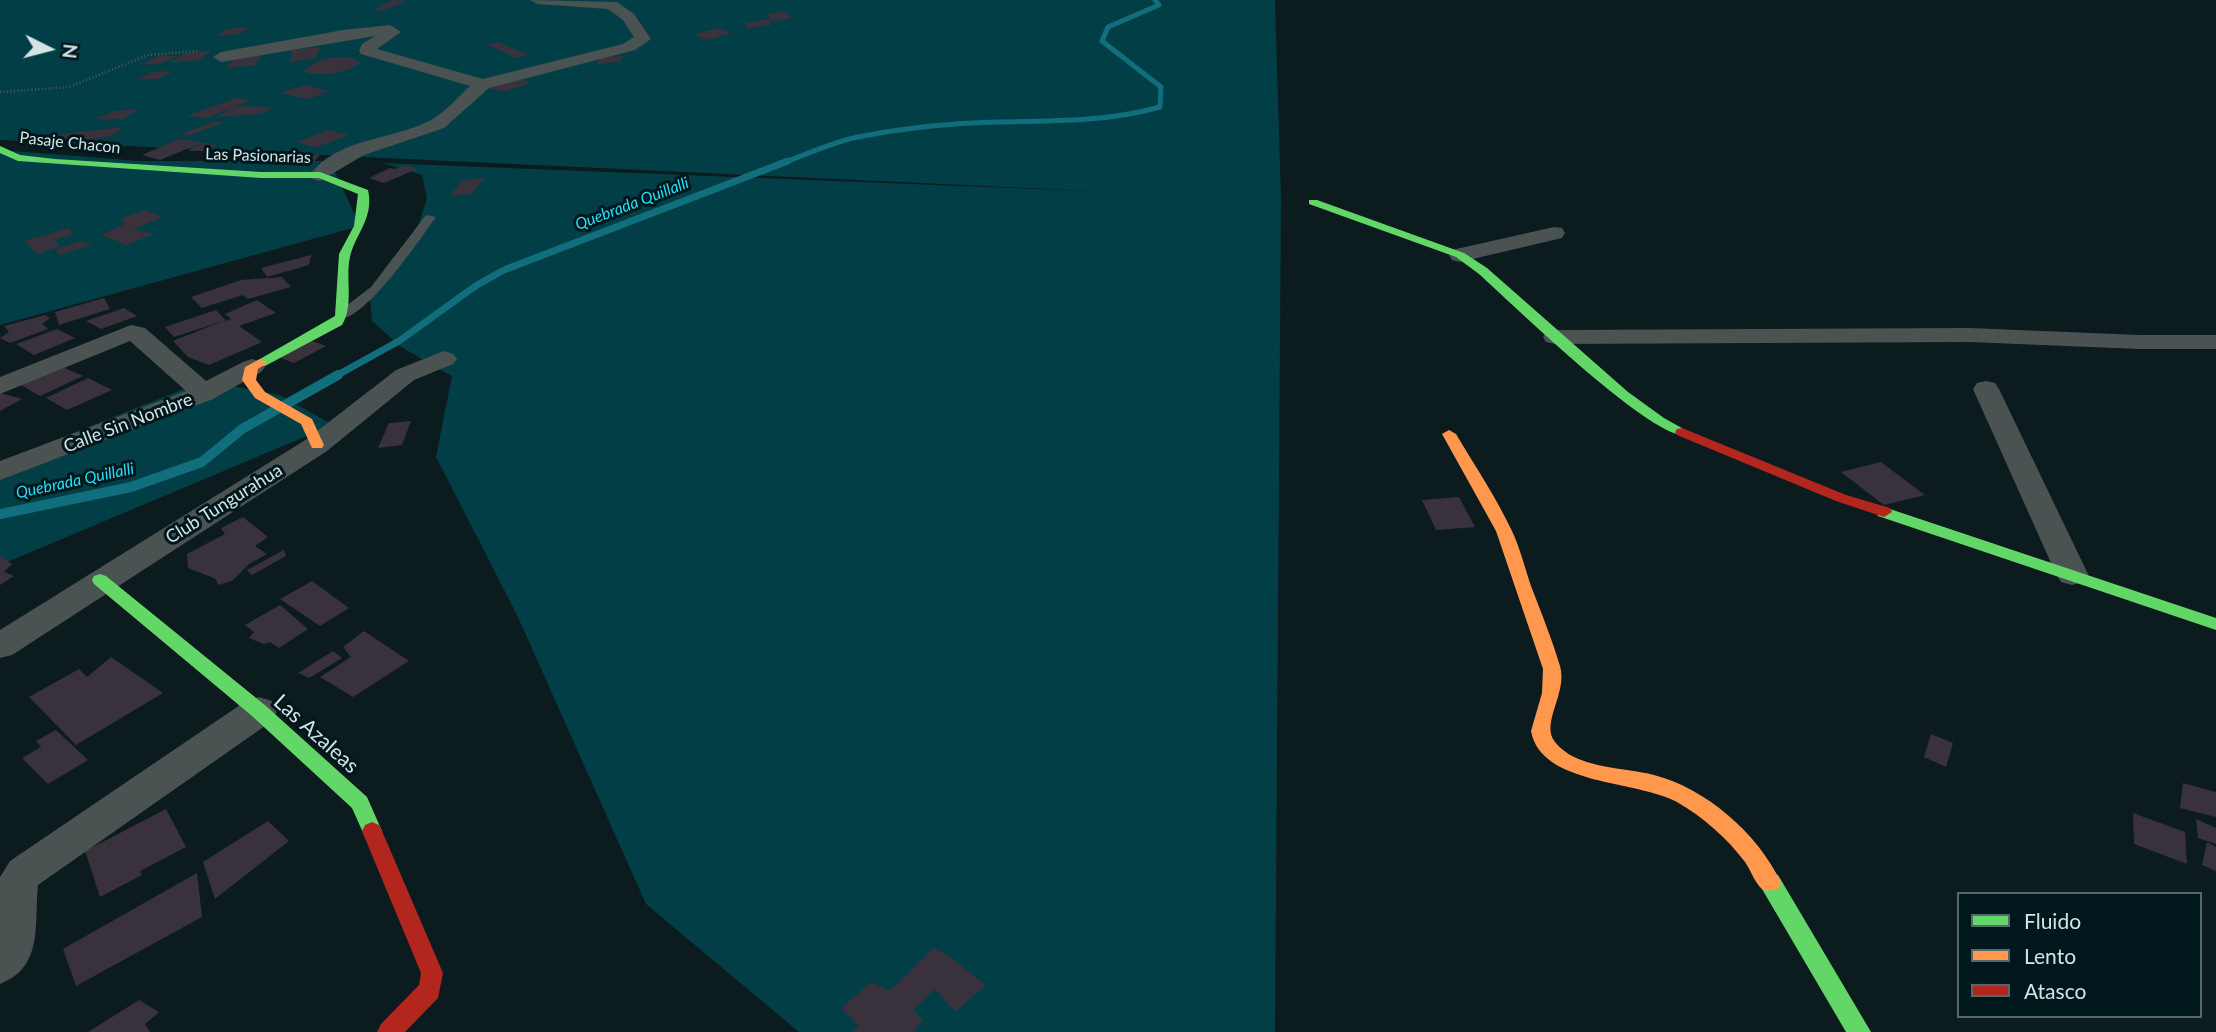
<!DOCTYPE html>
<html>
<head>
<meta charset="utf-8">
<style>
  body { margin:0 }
  #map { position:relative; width:2216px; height:1032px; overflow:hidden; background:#0c1b1e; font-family:Lato,sans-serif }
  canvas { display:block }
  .legend { position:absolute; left:1957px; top:892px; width:245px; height:126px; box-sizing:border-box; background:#00171b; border:2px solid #55696c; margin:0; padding:9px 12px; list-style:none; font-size:21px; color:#d4e3e6 }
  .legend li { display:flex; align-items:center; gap:14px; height:35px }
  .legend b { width:35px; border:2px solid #55696c }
  .north { position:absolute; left:14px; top:14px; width:70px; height:70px; -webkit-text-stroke:5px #00171b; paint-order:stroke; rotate:96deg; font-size:19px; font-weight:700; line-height:28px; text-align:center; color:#d4e3e6 }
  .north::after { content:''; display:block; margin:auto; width:24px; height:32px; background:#d4e3e6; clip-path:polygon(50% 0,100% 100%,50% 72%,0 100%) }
</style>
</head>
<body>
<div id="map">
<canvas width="2216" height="1032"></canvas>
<ul class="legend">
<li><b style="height:9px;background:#63d668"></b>Fluido</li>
<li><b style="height:9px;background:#ff974d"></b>Lento</li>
<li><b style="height:9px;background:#b3261e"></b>Atasco</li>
</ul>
<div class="north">N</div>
</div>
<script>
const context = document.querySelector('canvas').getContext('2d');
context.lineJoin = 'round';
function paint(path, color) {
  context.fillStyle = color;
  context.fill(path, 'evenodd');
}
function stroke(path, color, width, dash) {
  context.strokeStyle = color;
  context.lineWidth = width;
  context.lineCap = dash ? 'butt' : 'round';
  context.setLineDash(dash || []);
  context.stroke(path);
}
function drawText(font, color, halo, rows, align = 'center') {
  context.font = font + ' Lato,sans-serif';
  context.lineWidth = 6;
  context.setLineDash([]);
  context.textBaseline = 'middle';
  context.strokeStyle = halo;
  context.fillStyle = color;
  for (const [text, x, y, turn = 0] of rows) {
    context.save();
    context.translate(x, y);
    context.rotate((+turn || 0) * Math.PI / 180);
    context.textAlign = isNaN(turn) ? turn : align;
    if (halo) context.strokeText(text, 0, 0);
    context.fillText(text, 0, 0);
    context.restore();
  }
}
const green = new Path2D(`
  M0,0H1275L1281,199L1275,1032H799L646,904L517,615L436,457L452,376L401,347L372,321L370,297L391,260L416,233L427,198L422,175L382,163L1113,192L0,140Z
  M0,150L139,161H330L360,226L0,325Z
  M204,381L280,395L333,425L0,565V462Z`);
const streamFar2 = new Path2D(`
  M783,163C807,154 833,142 858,137C903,128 951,123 996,122C1051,121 1107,122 1160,107L1161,87L1102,41L1108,27L1159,5L1155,0`);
const streamFar1 = new Path2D(`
  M334,377L399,341L477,285L504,270L788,161`);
const stream = new Path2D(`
  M0,514L131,487L202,462L242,429L338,375`);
const building = new Path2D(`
  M393,0L408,1L382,11L373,10Z
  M784,11L792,18L773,21L766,14Z
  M769,19L771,25L746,28V23Z
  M250,27L239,34L218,36L226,29Z
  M718,28L732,33L707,40L695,34Z
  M498,42L528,55L516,58L487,44Z
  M320,47L316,58L290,62L292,50Z
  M211,51L197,61L170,62L185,53Z
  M263,54L255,65L226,68L239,55Z
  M158,56H178L160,64L142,65Z
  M623,56L620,62L597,64L599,57Z
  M334,57H350L360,63L350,69L331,74H311L303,71L318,61Z
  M175,71L158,79H138L152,72Z
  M520,78L530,83L503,92L489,88Z
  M306,85L329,91L309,99L280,93Z
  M236,98L251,100L206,118L186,116Z
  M235,106L274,107L261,114L216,117Z
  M140,109L123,119H97L114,111Z
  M213,122H224L188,136L180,134Z
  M124,127L112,136L82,141L41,146L31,142L52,135Z
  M328,130L349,135L315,148L298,142Z
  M179,139L217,145L203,151H188L201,143L160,160L142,155Z
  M265,153L279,154L264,162L249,163Z
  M296,155H320L312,164L283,166Z
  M406,165L417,169L384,183L369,178L390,168L395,169Z
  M486,178L471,194L450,196L462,180Z
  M145,210L163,217L133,229L154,234L127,245L101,235L127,223L119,219Z
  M68,228L74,234L54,240L61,246L38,254L25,241Z
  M82,241L92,245L59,255L55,250Z
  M311,255L309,265L267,277L261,268Z
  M282,277L291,287L248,299L243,295L202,308L191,297L241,280Z
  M104,298L110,309L59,325L55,312Z
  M257,300L276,313L239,326L262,342L209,365L188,357L173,341L223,321L174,337L165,327L216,310L226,321L231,319L225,314Z
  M124,308L137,316L101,329L86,321Z
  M45,315L50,318L42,324L48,329L10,343L0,338L9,332L4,326Z
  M57,329L75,338L34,355L16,344Z
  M307,339L326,346L294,363L275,356Z
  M62,367L83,376L40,396L21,385Z
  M88,378L112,390L67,410L46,398Z
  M0,393L22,399L0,411Z
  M411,421L402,445L378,448L389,423Z
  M1881,462L1925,495L1884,505L1841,472Z
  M1459,497L1475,527L1436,530L1422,500Z
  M243,517L268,537L255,546L267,554L249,564L232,581L218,585L216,579L188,568L187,554L225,534L221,528Z
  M284,550L286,556L252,575L247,570Z
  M0,556L12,564L4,572L14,576L0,585Z
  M312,581L349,608L320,626L280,599Z
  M280,605L308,629L279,648L270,642L264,644L249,638L254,632L245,625Z
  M364,631L409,661L353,697L320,677L351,657L343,647Z
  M333,651L342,658L309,678L298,673Z
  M111,657L163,693L76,745L29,697L79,669L87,677Z
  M56,730L88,760L48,784L22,758L41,747L36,741Z
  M1931,734L1953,743L1946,767L1924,757Z
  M2183,783L2216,792V817L2180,808Z
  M166,809L186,847L140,871L142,875L100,897L85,851Z
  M2133,813L2185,832L2187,864L2134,844Z
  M2196,819L2216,828V844L2198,838Z
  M268,821L289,841L215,899L203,862Z
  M2207,842L2216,847V871L2202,865Z
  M197,873L202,917L76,986L63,949Z
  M933,948L949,956L985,985L956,1012L935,989L913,1010L923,1021L914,1029L916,1032H852L859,1026L841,1008L871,982L890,991Z
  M139,1000L159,1012L145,1024L150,1032H88Z`);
const path = new Path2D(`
  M0,92L69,87L148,55L199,51`);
const lane = new Path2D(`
  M426,215L436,217C420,239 364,323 337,319V313L371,287Z`);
const street = new Path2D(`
  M530,0L617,2L634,14L651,39L635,50L489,88L444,128L364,155L320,181L313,179L310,175C336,138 392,140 429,121C445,113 457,98 470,86L361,54L359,51L362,44L375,36L221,62L213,57L221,52L343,30L390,25L401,32L377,49L483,79L623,44L634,37L623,20L608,9L537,4Z
  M1554,227L1562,228L1565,233L1562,238L1460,262L1452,260L1449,255L1452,250Z
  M131,325L145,328L206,381L243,362L252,359L261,362L265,367L261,372L213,399L0,480V461L186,391L130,341L0,394V377Z
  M1969,328L2139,335H2216V349H2139L1969,342L1555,344L1546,342L1543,337L1546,332L1555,330Z
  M444,351L453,354L457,359L453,364L414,380L327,451L12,655L0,658V630L307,439L396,370Z
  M1986,381L1995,383L1999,389L2088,574L2083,582L2072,585L2061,582L2056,574L1973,389L1977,383Z
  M259,697L272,701L277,711L272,721L38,885C34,924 44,967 0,984V877L10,861L246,701Z`);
const fast = new Path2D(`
  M0,146L20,155L55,159L261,172H320L368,190C374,216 358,231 351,253C344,276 355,304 342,325L265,366H255L253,363L335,316L339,254L354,226L358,194L319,178H261L18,161L0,153Z
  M1309,200H1317L1464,253L1487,268L1628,392L1664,418L1689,432L1687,435C1655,443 1509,301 1479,274L1456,257L1309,204Z
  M1884,507L2216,618V630L1878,516L1876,512L1878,508Z
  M100,574L106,576L266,706L367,797L382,831L379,837L372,840L365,837L352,808L252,716L94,584L92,580L94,576Z
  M1770,873L1778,875L1871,1032H1846L1762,889L1759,882L1762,875Z`);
const slow = new Path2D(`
  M260,359L267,363L258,369L256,380L265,392L312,419L324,445L322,448H312L301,424L255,398L242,380L245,367Z
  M1449,430L1456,434C1475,466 1496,497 1512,531C1520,548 1525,568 1531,586C1541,612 1552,639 1560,666C1568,693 1540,723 1555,742C1576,769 1624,767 1654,775C1707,789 1757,833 1781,882L1778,889C1773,890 1767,892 1762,889C1755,883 1750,869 1745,862C1727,838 1703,817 1677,802C1637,780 1541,786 1531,731L1542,693L1543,669L1496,531L1442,434Z`);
const jam = new Path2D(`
  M1682,428L1846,495L1890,508L1892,512L1884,517L1836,501L1677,435L1675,432L1677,429Z
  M372,822L379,825L382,831L443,973L438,998L405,1032H377L381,1024L419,985L421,973L362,831L365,825Z`);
const farStreetnames = [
  ["Pasaje Chacon",70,143,6],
  ["Las Pasionarias",258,156,2]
];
const farWaternames = [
  ["Quebrada Quillalli",632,204,-21],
  ["Quebrada Quillalli",75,481,-12]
];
const streetNames = [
  ["Calle Sin Nombre",128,423,-21],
  ["Club Tungurahua",224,504,-32]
];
const nearStreetnames = [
  ["Las Azaleas",316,734,42]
];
paint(green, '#023e46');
stroke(streamFar2, '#116f7d', 5);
stroke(streamFar1, '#116f7d', 7);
stroke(stream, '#116f7d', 10);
paint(building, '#39323c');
stroke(path, '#535a5b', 2.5, [1, 2.5]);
paint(lane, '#4b5252');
paint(street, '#4b5252');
paint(fast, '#63d668');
paint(slow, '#ff974d');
paint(jam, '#b3261e');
drawText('16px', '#d4e3e6', '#00171b', farStreetnames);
drawText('italic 16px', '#26dffa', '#00171b', farWaternames);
drawText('18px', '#d4e3e6', '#00171b', streetNames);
drawText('21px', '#d4e3e6', '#00171b', nearStreetnames);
</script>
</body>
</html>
